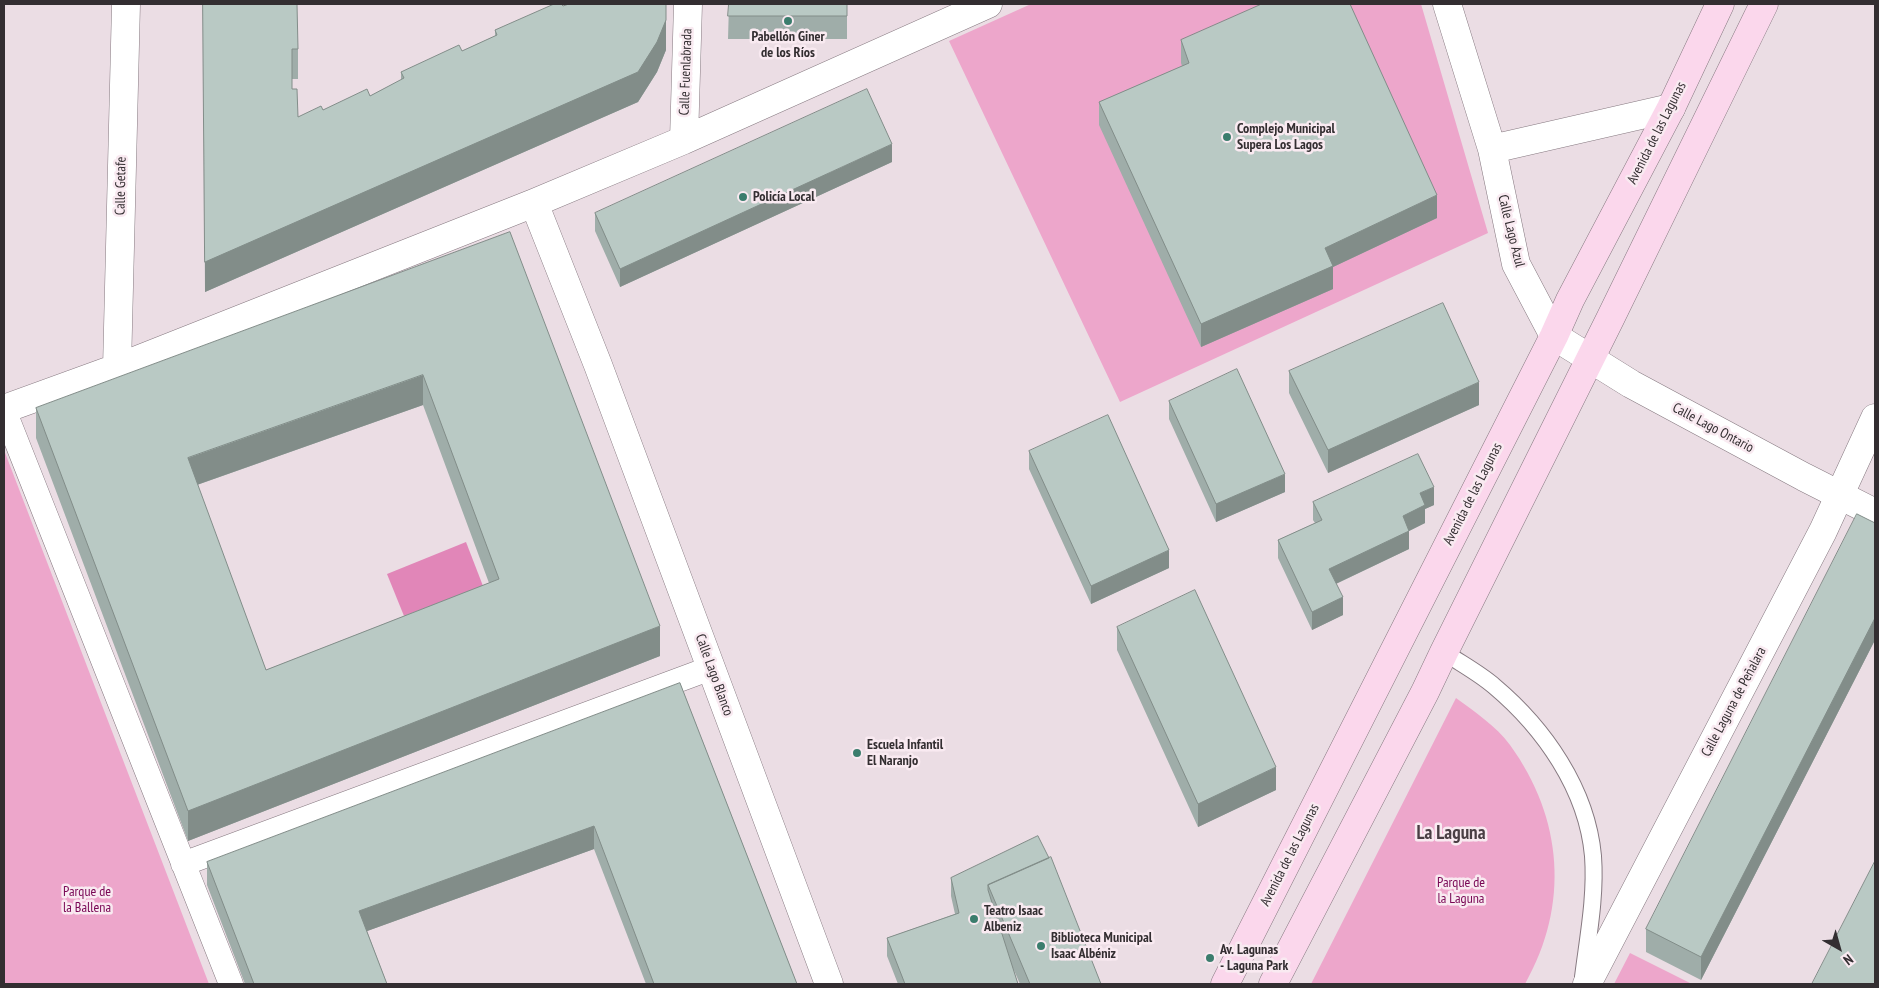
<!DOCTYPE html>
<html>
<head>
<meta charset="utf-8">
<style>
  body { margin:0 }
  #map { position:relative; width:1879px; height:988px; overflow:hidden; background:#ebdde4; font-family:"PT Sans Narrow",sans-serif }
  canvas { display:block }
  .frame { position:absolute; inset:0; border:5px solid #332e31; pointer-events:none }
  .north { position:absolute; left:1814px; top:923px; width:50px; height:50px; -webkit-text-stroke:4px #f9eaf1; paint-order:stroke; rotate:142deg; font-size:14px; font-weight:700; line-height:20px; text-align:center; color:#332e31 }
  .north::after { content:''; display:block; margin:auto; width:18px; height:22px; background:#332e31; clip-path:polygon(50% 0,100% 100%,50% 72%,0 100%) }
</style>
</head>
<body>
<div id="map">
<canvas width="1879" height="988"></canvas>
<div class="frame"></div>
<div class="north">N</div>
</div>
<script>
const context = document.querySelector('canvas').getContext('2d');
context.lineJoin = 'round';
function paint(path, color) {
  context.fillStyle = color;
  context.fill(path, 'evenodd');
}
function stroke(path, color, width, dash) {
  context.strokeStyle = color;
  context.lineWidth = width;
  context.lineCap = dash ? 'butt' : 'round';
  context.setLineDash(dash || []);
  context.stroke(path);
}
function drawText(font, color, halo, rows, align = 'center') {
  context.font = font + ' "PT Sans Narrow",sans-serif';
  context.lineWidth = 5;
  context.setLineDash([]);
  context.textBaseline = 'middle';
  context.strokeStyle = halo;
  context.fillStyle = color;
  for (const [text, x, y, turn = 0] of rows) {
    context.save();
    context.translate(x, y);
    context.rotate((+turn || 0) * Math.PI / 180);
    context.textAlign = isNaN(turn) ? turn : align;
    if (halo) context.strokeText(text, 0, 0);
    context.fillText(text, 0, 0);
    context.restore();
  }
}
const green = new Path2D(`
  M1031,4H1421L1488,233L1120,402L949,41Z
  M4,450L209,984H4Z
  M1456,698C1475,712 1496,726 1510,745C1563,818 1570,905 1525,984H1311Z
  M1630,953L1692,984H1614Z`);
const water = new Path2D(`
  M466,542L483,586L404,616L387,574Z`);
const service = new Path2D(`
  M1444,652C1460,663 1479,673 1494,686C1544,728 1587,789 1593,856C1596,896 1588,937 1583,977`);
const pedestrian = new Path2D(`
  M4,410L231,984
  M183,864L711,668`);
const minor = new Path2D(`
  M1447,4L1492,149L1516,264L1554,336L1631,384L1804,477L1875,513
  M684,140L688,4
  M1492,149L1671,108
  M534,203L598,365L829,984
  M117,368L126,4
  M4,409L117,368L534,203L684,140L988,4
  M1587,984L1823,531L1875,418`);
const secondary = new Path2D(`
  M1225,984L1554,336L1570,300L1671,108L1720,4
  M1273,984L1425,692L1444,652L1610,319L1764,4`);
const wall = new Path2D(`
  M203,4L298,49V79H292V89L298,117L370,96L401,80V72L462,51L495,36V30L563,6L666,50L657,72L638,102L205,292Z
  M729,4H847V39H728Z
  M1181,40L1437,218L1333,267V289L1201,347L1099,125V102L1182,66L1181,63Z
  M892,162L620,287L595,231V213Z
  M510,232L660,656L188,841L36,438V408ZM423,405L489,583L266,670L197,485Z
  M1289,371L1479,405L1328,473L1289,393Z
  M1169,401L1285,492L1216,522L1169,419Z
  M1029,451L1169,568L1091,604L1029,469Z
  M1313,502L1434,505L1425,509V523L1409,531V549L1336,584L1343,615L1312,630L1278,558V540L1315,523L1313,520Z
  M1875,523V640L1701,980L1646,952V929Z
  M1117,627L1276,790L1198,827L1117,650Z
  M680,683L797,984H646L594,849L367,931L387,984H245L207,885V862Z
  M1038,836L1101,984H1020L1013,968L1018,984H898L887,956V938L955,914L951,896V878Z`);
const shadedWall = new Path2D(`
  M666,4V50L657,72L638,102L205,292V262Z
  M892,144V162L620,287V269Z
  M1437,195V218L1333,267V289L1201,347V324L1325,248Z
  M423,375V405L188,488V458Z
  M1479,382V405L1328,473V450Z
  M1285,474V492L1216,522V504Z
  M1434,487V505L1425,509V523L1403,534V516L1420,493Z
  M1409,531V549L1329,587V569Z
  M1169,550V568L1091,604V586Z
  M1343,597V615L1312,630V612Z
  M1875,618V640L1701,980V957Z
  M660,626V656L188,841V811Z
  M1276,767V790L1198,827V804Z
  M594,826V849L359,934V911Z`);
const building = new Path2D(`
  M203,4H297L298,49H292V89H297L298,117L321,106L323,110L367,89L370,96L404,78L401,72L459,45L462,51L497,35L495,30L554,4H561L563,6L569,4H666V20L657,42L638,72L205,262Z
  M729,4H847V16H728Z
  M1262,4H1350L1437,195L1325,248L1333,266L1201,324L1099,102L1189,63L1181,40Z
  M867,89L892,144L620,269L595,213Z
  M510,232L660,626L188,811L36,408ZM423,375L499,579L266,670L188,458Z
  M1443,303L1479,382L1328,450L1289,371Z
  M1237,369L1285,474L1216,504L1169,401Z
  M1108,415L1169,550L1091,586L1029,451Z
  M1418,454L1434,487L1420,493L1425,505L1403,516L1409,531L1329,569L1343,597L1312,612L1278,540L1322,520L1313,502Z
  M1857,514L1875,523V618L1701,957L1646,929Z
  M1195,590L1276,767L1198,804L1117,627Z
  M680,683L797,984H654L594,826L359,911L387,984H254L207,862Z
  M1038,836L1049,858L988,885V890L1018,984H905L887,938L959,913L951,878Z
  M1051,857L1101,984H1030L988,885Z
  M1875,861V984H1812Z`);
const markers = [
  [788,21,5,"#3b7d6d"],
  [1227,137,5,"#3b7d6d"],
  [743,197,5,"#3b7d6d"],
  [857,753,5,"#3b7d6d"],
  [974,919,5,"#3b7d6d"],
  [1041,946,5,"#3b7d6d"],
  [1210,958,5,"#3b7d6d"]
];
const poiNames = [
  ["Pabellón Giner",788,37,"center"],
  ["de los Ríos",788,53,"center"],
  ["Complejo Municipal",1237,129],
  ["Supera Los Lagos",1237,145],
  ["Policía Local",753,197],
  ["Escuela Infantil",867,745],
  ["El Naranjo",867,761],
  ["Teatro Isaac",984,911],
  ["Albeniz",984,927],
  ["Biblioteca Municipal",1051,938],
  ["Isaac Albéniz",1051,954],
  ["Av. Lagunas",1220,950],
  ["- Laguna Park",1220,966]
];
const streetNames = [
  ["Calle Fuenlabrada",686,72,-88],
  ["Avenida de las Lagunas",1657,133,-63],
  ["Calle Getafe",121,186,-89],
  ["Calle Lago Azul",1511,231,76],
  ["Calle Lago Ontario",1713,428,28],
  ["Avenida de las Lagunas",1473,494,-63],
  ["Calle Lago Blanco",714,675,70],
  ["Calle Laguna de Peñalara",1734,702,-62],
  ["Avenida de las Lagunas",1290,855,-63]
];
const parkNames = [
  ["Parque de",1461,883],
  ["la Laguna",1461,899],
  ["Parque de",87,892],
  ["la Ballena",87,908]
];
const districtNames = [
  ["La Laguna",1451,834]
];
paint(green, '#eda6cb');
paint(water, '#e186b8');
stroke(service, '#867980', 18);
stroke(pedestrian, '#867980', 25);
stroke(minor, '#867980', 29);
stroke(secondary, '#867980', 29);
stroke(service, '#fff', 16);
stroke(pedestrian, '#fff', 24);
stroke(minor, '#fff', 28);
stroke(secondary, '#fbd7ec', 28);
paint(wall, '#9fada9');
paint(shadedWall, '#828d89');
paint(building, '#b9c9c4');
stroke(building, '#828d89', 1);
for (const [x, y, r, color] of markers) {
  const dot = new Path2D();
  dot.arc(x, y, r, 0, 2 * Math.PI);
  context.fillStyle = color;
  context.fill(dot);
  stroke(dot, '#f9eaf1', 2);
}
drawText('bold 14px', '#332e31', '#f9eaf1', poiNames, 'left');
drawText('14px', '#332e31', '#f9eaf1', streetNames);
drawText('14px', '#780654', '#f9eaf1', parkNames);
drawText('bold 19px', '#4a3e44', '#f9eaf1', districtNames);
</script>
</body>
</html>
